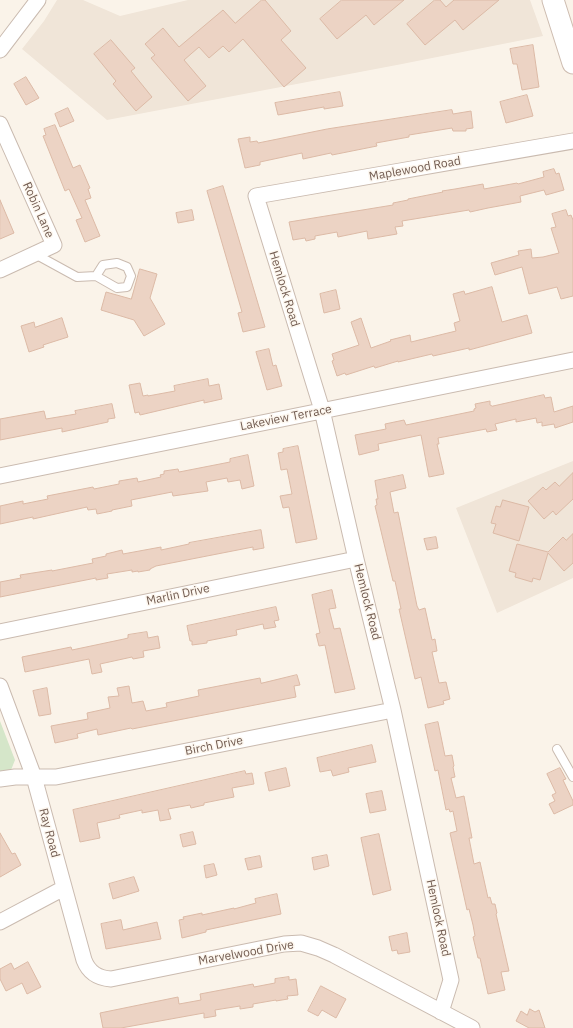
<!DOCTYPE html>
<html>
<head>
<meta charset="utf-8">
<style>
  body { margin:0 }
  canvas { display:block; background:#faf3e9 }
</style>
</head>
<body>
<canvas width="573" height="1028"></canvas>
<script>
const context = document.querySelector('canvas').getContext('2d');
context.lineJoin = 'round';
function paint(path, color) {
  context.fillStyle = color;
  context.fill(path, 'evenodd');
}
function stroke(path, color, width, dash) {
  context.strokeStyle = color;
  context.lineWidth = width;
  context.lineCap = dash ? 'butt' : 'round';
  context.setLineDash(dash || []);
  context.stroke(path);
}
function drawText(font, color, halo, rows, align = 'center') {
  context.font = font + ' "IBM Plex Sans",sans-serif';
  context.lineWidth = 3;
  context.setLineDash([]);
  context.textBaseline = 'middle';
  context.strokeStyle = halo;
  context.fillStyle = color;
  for (const [text, x, y, turn = 0] of rows) {
    context.save();
    context.translate(x, y);
    context.rotate((+turn || 0) * Math.PI / 180);
    context.textAlign = isNaN(turn) ? turn : align;
    if (halo) context.strokeText(text, 0, 0);
    context.fillText(text, 0, 0);
    context.restore();
  }
}
const residential = new Path2D(`
  M57,0H83L120,16L188,0H530L543,36L402,64L107,120L22,49L44,21Z
  M573,461V578L497,613L456,508Z`);
const green = new Path2D(`
  M0,721L15,760L11,770L0,771Z`);
const building = new Path2D(`
  M262,0H265L291,31L281,40L306,68L284,87L243,39L229,52L223,46L209,58L199,47L184,60L206,86L188,101L151,58L155,55L145,44L163,28L179,47L223,10L235,23Z
  M342,0H404L374,25L366,15L337,39L320,19Z
  M435,0H440L446,7L454,0H499L463,30L455,20L425,45L407,24Z
  M111,40L135,68L131,71L152,97L136,111L113,84L116,81L94,54Z
  M533,45L539,87L522,90L517,64H513L510,49Z
  M26,77L39,98L26,105L14,84Z
  M340,92L343,106L324,109V107L278,115L275,103Z
  M527,95L533,116L506,123L500,102Z
  M68,108L74,121L60,127L55,114Z
  M452,110L453,114L471,111L473,128L466,129V131H453L452,128L409,135V137L376,143L377,146L332,155L331,153L303,159L302,153L260,162V165L245,168L238,139L250,137V142L257,141L258,143L327,129Z
  M55,125L73,168L80,165L90,188L88,189L91,198L85,200L100,236L85,242L76,220L82,218L69,189L65,191L43,136L46,135L44,129Z
  M554,169L556,174L559,173L564,190L546,195L544,190L520,196L521,202L488,208L470,212L469,210L402,221L403,226L395,227L397,234L368,239L367,231L338,237L337,232L315,236V239L306,241L305,238L293,240L289,222L393,205V203L408,200V199L443,192L442,191L455,189L483,184L484,189L517,183L518,184L544,177L543,172Z
  M223,186L265,327L243,332L238,313L242,312L207,191Z
  M0,200L14,233L0,239Z
  M192,210L194,220L178,223L176,213Z
  M566,210L568,216L571,215L573,220V296L561,299L557,287L529,294L522,267L495,275L491,263L519,255L518,251L531,249L532,258L543,257L559,253L551,228L556,227L552,214Z
  M140,269L157,274L150,298L165,324L144,336L134,320L101,310L106,292L131,299Z
  M492,287L502,322L527,315L532,333L469,350V348L433,356L432,354L398,362V361L375,368L374,366L346,375L345,373L337,376L332,361L334,360L332,354L359,345L351,322L361,318L371,348L391,341L390,340L410,335L411,342L456,331L454,323L460,321L453,294L464,291L465,294Z
  M336,290L340,309L324,313L320,294Z
  M62,318L68,337L43,345L44,347L29,352L21,326L34,322L35,327Z
  M269,349L273,366L276,365L282,386L267,390L256,352Z
  M208,379L209,386L219,384L222,399L204,403V400L140,415L139,412L135,413L129,385L140,383L143,396L148,395V396L175,391L174,386Z
  M544,395L545,398L551,397L554,412L573,406V422L555,428L554,424L542,426V422L537,423L536,418L516,422V419L495,424L497,430L487,432L486,429L438,438L439,444H437L444,474L429,477L421,435L378,444L379,450L359,455L355,435L386,429L385,424L404,420L406,425L474,411V409L476,408L475,404L490,401V405L492,406Z
  M112,404L115,418L108,419V422L62,432V428L0,440V419L44,411L46,419L76,414L75,411Z
  M298,446L317,539L296,543L289,507L283,508L280,496L292,494L287,469L281,470L278,453L283,452V449Z
  M248,455L254,486L242,489L240,480L228,482L227,478L206,482L208,491L173,496L172,492L131,500L132,506L112,510V511L97,514L96,509L88,510L87,507L33,519V517L0,524V506L23,501V504L48,499L47,496L93,487L94,489L119,484V481L137,478L138,482L161,477L160,475L164,474V471L178,469L179,472L230,462V459Z
  M573,473V499L556,515L553,511L544,519L528,501L543,487L546,490L555,482L559,486Z
  M403,475L406,488L390,492L394,513L398,512L417,606L419,610L425,608L432,640L435,639L437,651L432,652L439,683L446,682L450,699L443,701L444,704L428,708L421,677L415,679L399,609H401L395,581H393L375,506L377,505L376,499H378L375,481Z
  M503,500L529,507L519,541L493,533L496,524L491,523L496,506L500,507Z
  M261,530L264,548L253,550V547L156,566L150,569V570L138,572V571L132,572V570L107,574L108,578L96,580V578L0,597V582L21,578L20,575L52,570V571L93,563L92,559L106,556V554L122,550L123,554L161,547V550L189,544V543Z
  M573,534V563L564,571L548,553L540,580L533,578L532,582L515,577L516,573L509,571L517,544L548,552L563,537L566,540Z
  M436,537L438,548L427,550L424,539Z
  M332,590L336,608L329,609L334,629L340,628L355,689L335,693L325,645L319,646L316,634L320,633L312,595Z
  M276,607L279,620L274,621L276,627L264,629L263,624L236,630L237,635L207,641V643L192,645V641H190L187,626Z
  M147,632L148,638L158,636L160,648L143,651L144,657L133,659L132,657L100,664L102,672L92,674L89,659L25,672L22,657L71,647L72,650L124,639L128,638V635Z
  M297,675L300,685L294,686L296,697L132,729L131,728L98,735L97,729L77,734L78,738L55,743L51,726L88,719L87,713L110,708L108,697L119,696L117,688L129,686L132,703L143,701L146,711L167,707L166,703L199,696L198,690L260,678L261,683Z
  M47,688L51,714L39,716L33,691Z
  M438,722L445,756L452,755L454,766L453,767L455,777L451,778L456,798L464,796L472,838H469L474,864L480,862L488,898L490,897L492,904H495L497,913L496,914L509,971L501,972L505,990L488,994L480,958H478L473,937L475,936L473,925L469,909L467,910L450,833L457,831L453,811L450,812L449,809L446,810L438,770L435,771L425,725Z
  M372,745L376,762L348,768L349,772L333,776L331,770L320,772L317,758Z
  M286,768L290,786L269,791L265,773Z
  M560,768L566,779L563,780L573,801V805L554,814L549,804L555,801L552,795L556,793L547,774Z
  M245,771L246,774L252,773L254,784L232,788L234,797L204,803V805L191,808L190,805L168,809L171,819L160,821L158,810L142,813V810L119,815L120,818L97,823L100,838L80,842L73,810Z
  M382,791L386,810L370,813L366,794Z
  M193,832L196,844L183,847L180,835Z
  M0,833L12,854L15,853L21,865L0,877Z
  M379,834L391,890L373,895L361,838Z
  M327,855L329,866L314,870L312,858Z
  M260,856L262,867L248,870L245,859Z
  M214,864L217,875L206,878L204,866Z
  M134,877L139,891L113,899L109,884Z
  M277,894L281,914L206,930V932L182,938L179,920L184,919L183,917L202,913V915L234,908V909L256,903L255,899Z
  M121,920L123,930L157,922L161,939L106,949L101,924Z
  M407,933L410,952L398,954L397,950L392,951L389,937Z
  M28,962L41,987L27,994L22,983L6,991L0,979V969L11,963L14,969Z
  M289,977V980L296,979L298,995L287,996L288,999L276,1001V1000L253,1004V1007L240,1009V1006L215,1010L216,1016L204,1018V1013L121,1028H103L100,1013L178,997L179,1004L201,1000L200,994L253,984L254,987L275,983V979Z
  M321,986L346,999L336,1018L322,1010L318,1016L308,1011Z
  M530,1009L535,1012L539,1010L545,1028H529L516,1021L521,1011L527,1015Z`);
const service = new Path2D(`
  M35,254L77,277L96,276L117,288L127,287L131,276L127,267L117,263L103,265L96,276
  M557,749L573,777`);
const minor = new Path2D(`
  M0,50L38,0
  M0,124L54,245L0,270
  M0,476L573,360
  M0,632L356,559
  M0,686L34,777L84,960C89,973 98,978 111,979L284,944L301,943L318,948L334,955L472,1028
  M0,779L15,777H56L393,710
  M0,922L64,888
  M441,1012L451,980L393,710L356,559L322,410L256,196L573,141`);
const secondary = new Path2D(`
  M553,0L573,63`);
const streetNames = [
  ["Maplewood Road",415,169,-10],
  ["Robin Lane",38,210,66],
  ["Hemlock Road",284,289,73],
  ["Lakeview Terrace",286,418,-11],
  ["Marlin Drive",178,595,-12],
  ["Hemlock Road",367,602,76],
  ["Birch Drive",214,746,-11],
  ["Ray Road",49,833,75],
  ["Hemlock Road",438,918,78],
  ["Marvelwood Drive",246,953,-10]
];
paint(residential, '#f0e5d8');
paint(green, '#d5e6c9');
paint(building, '#ecd3c4');
stroke(building, '#dcbaa6', 1);
stroke(service, '#cabbb0', 10);
stroke(minor, '#cabbb0', 17);
stroke(secondary, '#cebdb1', 23);
stroke(service, '#fff', 8);
stroke(minor, '#fff', 15);
stroke(secondary, '#fff', 21);
drawText('12px', '#715b50', '#fdf7ef', streetNames);
</script>
</body>
</html>
